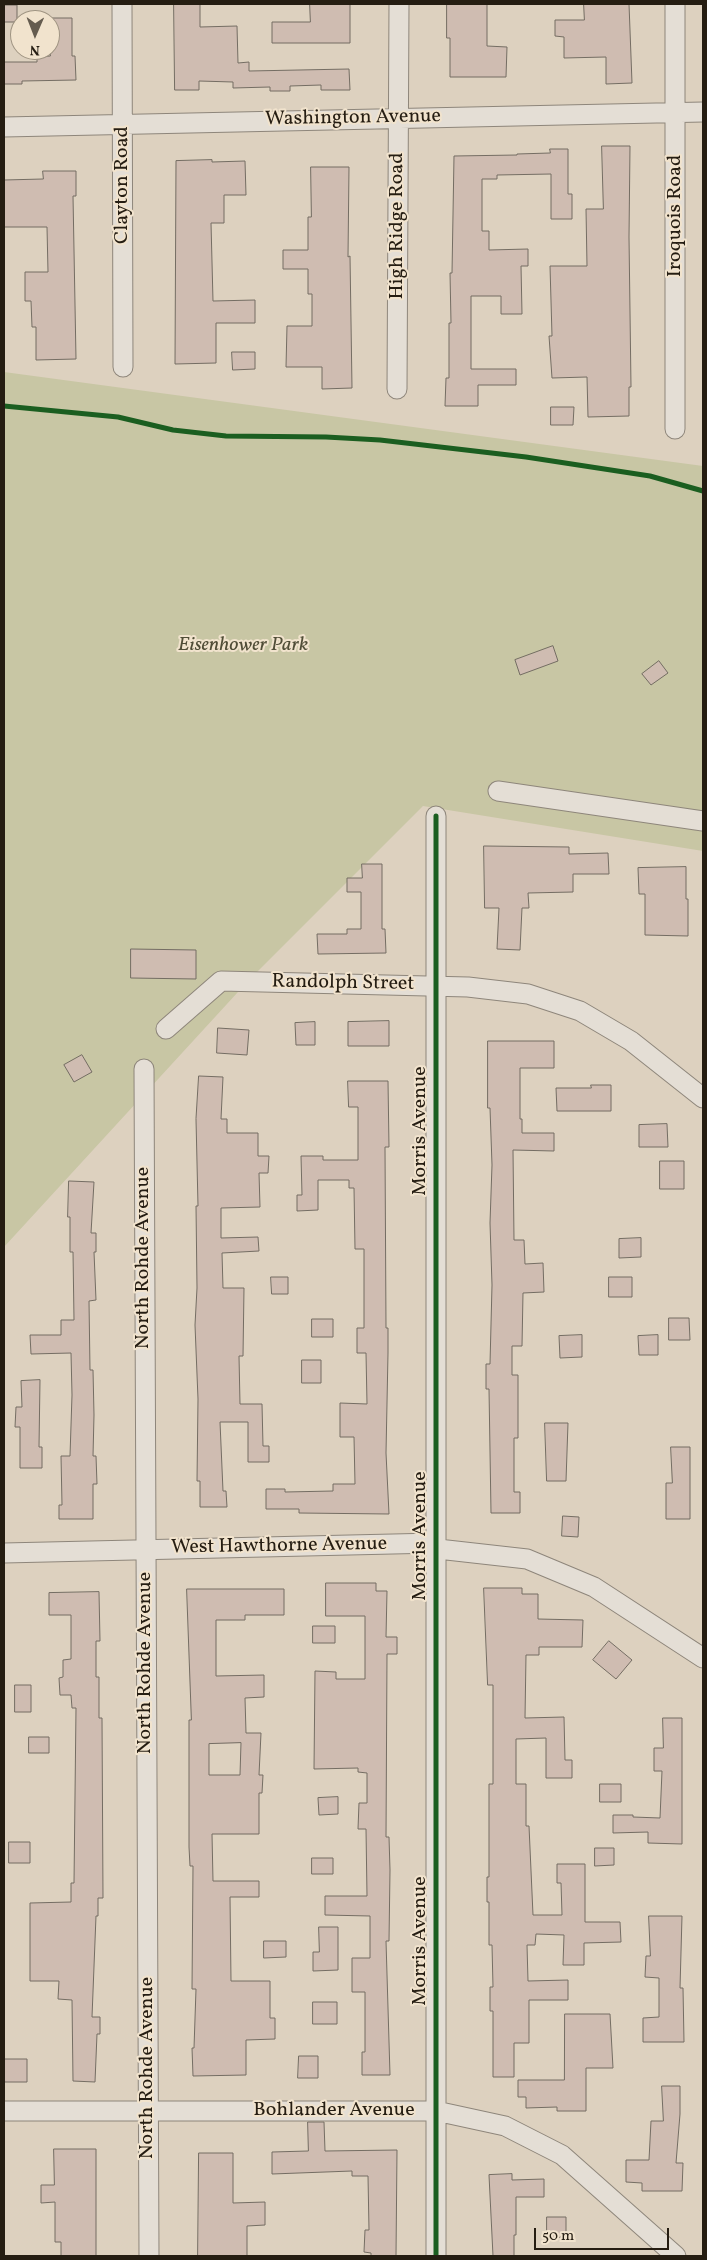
<!DOCTYPE html>
<html>
<head>
<meta charset="utf-8">
<style>
  body { margin:0 }
  #map { position:relative; width:707px; height:2260px; overflow:hidden; background:#ddd1bf; font-family:Vollkorn,serif }
  canvas { display:block }
  .frame { position:absolute; inset:0; border:5px solid #251d12; pointer-events:none }
  .north { position:absolute; left:10px; top:10px; width:50px; height:50px; box-sizing:border-box; background:#f1e3cd; border:1px solid #9f9482; border-radius:50%; rotate:181deg; font-size:14px; font-weight:700; line-height:20px; text-align:center; color:#251d12 }
  .north::after { content:''; display:block; margin:auto; width:18px; height:22px; background:#655c4f; clip-path:polygon(50% 0,100% 100%,50% 72%,0 100%) }
  .scale { position:absolute; left:534px; top:2228px; width:135px; height:22px; box-sizing:border-box; border:2px solid #251d12; border-top:0; padding-left:6px; font-size:15px; line-height:18px; white-space:nowrap; color:#251d12; -webkit-text-stroke:4px #f1e3cd; paint-order:stroke }
</style>
</head>
<body>
<div id="map">
<canvas width="707" height="2260"></canvas>
<div class="frame"></div>
<div class="north">N</div>
<div class="scale">50 m</div>
</div>
<script>
const context = document.querySelector('canvas').getContext('2d');
context.lineJoin = 'round';
function paint(path, color) {
  context.fillStyle = color;
  context.fill(path, 'evenodd');
}
function stroke(path, color, width, dash) {
  context.strokeStyle = color;
  context.lineWidth = width;
  context.lineCap = dash ? 'butt' : 'round';
  context.setLineDash(dash || []);
  context.stroke(path);
}
function drawText(font, color, halo, rows, align = 'center') {
  context.font = font + ' Vollkorn,serif';
  context.lineWidth = 4;
  context.setLineDash([]);
  context.textBaseline = 'middle';
  context.strokeStyle = halo;
  context.fillStyle = color;
  for (const [text, x, y, turn = 0] of rows) {
    context.save();
    context.translate(x, y);
    context.rotate((+turn || 0) * Math.PI / 180);
    context.textAlign = isNaN(turn) ? turn : align;
    if (halo) context.strokeText(text, 0, 0);
    context.fillText(text, 0, 0);
    context.restore();
  }
}
const green = new Path2D(`
  M4,372L703,466V851L423,806L249,980L4,1247Z`);
const building = new Path2D(`
  M174,4H200V27L237,26L238,63L249,62V71L349,69L350,90H321V85L290,86V91H270V87L233,88V82L199,81V90H175Z
  M310,4H350V43H272V22H310Z
  M447,4H487V46L507,47L506,77H450V38H447Z
  M584,4H629L632,83L606,84V57L564,58V37L555,36V20H584Z
  M4,5H17V22H4Z
  M50,18H72V56H75L76,80L22,81V84H4V62H37V57L50,56Z
  M602,146H630L629,237L631,387H629V416L588,417L587,377L552,378L549,336H552L550,266H587L586,209H603Z
  M550,149H568V194H572V219H551V174L497,175V179H482V231H489V250L528,249V266H521L522,314H501V296H471V369H516V385H478V406H445L446,378H449V323H451L450,273H452L454,156L517,155V154L550,153Z
  M212,160V162L245,161L246,195H224V223H211L213,301L255,300V323H216V363L175,364L176,161Z
  M311,167H349L348,257L350,256L352,388L322,389V367H286L287,326H312V294H308V269H283V250H308V217H311Z
  M43,171H76V196H73L76,359L36,360V327H32L31,301H25V272H48L47,227H4V180L43,179Z
  M232,352H255V369L233,370Z
  M551,407H574L573,425H551Z
  M553,646L558,661L520,675L515,660Z
  M659,661L668,673L651,685L642,674Z
  M484,846L569,847V854L608,853L609,874H573V892L528,893L529,908H522L520,950L497,949L499,908H485Z
  M362,864H382V929H385L386,953L318,954L317,934H347V929H361V892H347V878H362Z
  M686,867V899H688V936L645,935V894H639L638,868Z
  M131,949L196,950V979L131,978Z
  M389,1021V1046H348V1022Z
  M315,1022V1045H296L295,1023Z
  M218,1028L249,1030L247,1055L217,1053Z
  M488,1041H554V1068H520V1119H522V1133H554V1151L513,1150L514,1240H524L525,1264L543,1263L544,1292L523,1293L522,1346H512V1375H518V1438H514V1492H520V1513H491L489,1389H486V1364H490L492,1285L490,1223L492,1165L490,1108H488Z
  M82,1055L92,1072L74,1082L64,1065Z
  M199,1076L223,1077L221,1119H227V1133H258V1156H269L268,1173H259L260,1207L221,1208V1238L258,1237L259,1251L222,1253L223,1288H244L243,1356H239L240,1404H262L263,1446H269V1462H248V1422H220L223,1491H226L227,1507H200V1481H197L198,1399L195,1325L197,1288L196,1206H198L196,1119Z
  M348,1081H388L389,1147H385L386,1328H388V1353L386,1453L389,1514L299,1513V1509H266V1489H285V1492L333,1491V1484H355L354,1437H340V1403L367,1404L366,1353H357V1328H364V1249H355L354,1188H349V1180H318V1210L297,1211V1195H302L301,1156H323V1160H358V1107H349Z
  M591,1085H611V1111H557L556,1088H591Z
  M667,1124L668,1147H639V1125Z
  M660,1161H684V1189H660Z
  M69,1181L94,1182L91,1233H96V1252H94L96,1300L89,1301L90,1370H93L94,1415L93,1456H96L97,1484H93V1519H59V1505H62L61,1456H70L72,1395L71,1353L31,1354L30,1335H61V1320H74L73,1252H70V1217H68Z
  M641,1238V1257L619,1258V1239Z
  M271,1277H288V1294H272Z
  M609,1277H632V1297H609Z
  M669,1318H689L690,1340H669Z
  M312,1319H333V1337H312Z
  M582,1335V1357L560,1358L559,1336Z
  M658,1335V1355H639L638,1336Z
  M302,1360H321V1383H302Z
  M40,1380L39,1447H42V1468H20V1427H15L16,1407H22L21,1381Z
  M545,1423H568L566,1481H547Z
  M671,1447H690V1519H666V1483H672Z
  M563,1516L579,1517L578,1537L562,1536Z
  M326,1583H376V1591H387L386,1637H397V1654H387L386,1837H389L390,1870L389,1941H386L390,2075H362V2052H365V1992H352V1958H370V1916L325,1915V1896H367L366,1829H358L359,1803H367V1773L358,1772V1768L314,1769L315,1671L336,1672V1679H365V1616H326Z
  M484,1588H522V1594H538V1619L583,1620L582,1647H539V1655H526L525,1718L564,1717L565,1760H572V1778H546V1738L516,1739V1784H526V1826H529L533,1915H562L561,1883H557V1864H585V1922H620L621,1942L584,1943V1965H563L564,1935L536,1934L535,1945H527L528,1981L568,1980V2000H529V2043H514V2077H493V2011H490V1987H493L492,1945H489V1902H487V1877H489V1784H493V1685H488Z
  M187,1589H284V1615H245V1620H216V1676L264,1675V1697L245,1698L246,1733H261L259,1775H263L262,1793H259V1834H212L213,1881H259V1897H230L231,1981H270V2018H275V2039L246,2040V2075L193,2076L192,2048H194L196,1989H192L193,1866H190L189,1847V1720H191ZM241,1743L240,1775H209V1744Z
  M99,1592L100,1641H96V1677H99V1718H102L103,1898H98V1916H96L92,2017H100V2034H97L95,2082L73,2081L72,2000L58,1999L59,1981H30V1903L71,1902V1883H74L76,1708H72L71,1695H60L59,1678L63,1677V1660L71,1659V1615H49V1593Z
  M313,1626H335V1643H313Z
  M609,1641L632,1660L616,1679L593,1660Z
  M15,1685H31V1712H15Z
  M663,1718H682V1844L648,1843V1832L613,1833V1815H633V1817L660,1818L662,1771H654V1748H663Z
  M29,1737H49V1753H29Z
  M600,1784H621V1802H600Z
  M338,1797V1814L319,1815L318,1798Z
  M9,1842H30V1863H9Z
  M595,1848H614V1865L595,1866Z
  M312,1858H333V1874H312Z
  M649,1916H682L680,1988H683L684,2042H643V2018L659,2017V1978L645,1977L646,1956H650Z
  M319,1927H338V1970L313,1971V1952H319Z
  M264,1941H286V1957L264,1958Z
  M313,2002H337V2024H313Z
  M565,2014H610L613,2068H586V2111H557V2107L526,2108V2097H518V2080H564Z
  M299,2056H318V2078H298Z
  M4,2059H27V2082H5Z
  M662,2086H680V2114L676,2163H683L682,2191H642V2183L626,2182V2160H649L651,2121H663Z
  M308,2122H324L325,2151L397,2150L396,2256H371V2253L364,2252L365,2230H369L368,2176H352V2171L272,2174V2152L308,2151Z
  M54,2149H96V2256H61V2242H55V2202L41,2203V2185H54Z
  M199,2153H233V2203L265,2202V2225L247,2226V2256H198Z
  M512,2174V2180L544,2179V2197H516V2235H514V2256H493L489,2175Z
  M547,2217H566V2237L547,2238Z`);
const minor = new Path2D(`
  M122,4L123,367
  M675,4V429
  M4,127L703,112
  M397,389L399,4
  M498,791L703,821
  M166,1029L221,981L468,987L528,994L580,1011L631,1041L703,1098
  M144,1069L149,2256
  M4,1553L436,1543L438,1549L527,1559L594,1587L703,1658
  M4,2111H436L505,2126L562,2155L676,2256
  M436,2256V816`);
const cycleway = new Path2D(`
  M4,406L118,417L173,430L226,436L326,437L380,440L526,457L650,476L703,491
  M436,2256V816`);
const streetNames = [
  ["Washington Avenue",353,119,-1],
  ["Clayton Road",123,185,-90],
  ["Iroquois Road",676,216,-90],
  ["High Ridge Road",398,226,-90],
  ["Randolph Street",343,984,1],
  ["Morris Avenue",421,1131,-90],
  ["North Rohde Avenue",144,1258,-90],
  ["Morris Avenue",421,1536,-90],
  ["West Hawthorne Avenue",279,1547,-1],
  ["North Rohde Avenue",146,1663,-90],
  ["Morris Avenue",421,1941,-90],
  ["North Rohde Avenue",148,2068,-90],
  ["Bohlander Avenue",334,2111]
];
const parkNames = [
  ["Eisenhower Park",243,646]
];
paint(green, '#c8c6a4');
paint(building, '#cfbcb1');
stroke(building, '#746d63', 1);
stroke(minor, '#8e867b', 21);
stroke(minor, '#e4ded5', 19);
stroke(cycleway, '#1b5e20', 5);
drawText('20px', '#251d12', '#f1e3cd', streetNames);
drawText('italic 20px', '#504d37', '#f1e3cd', parkNames);
</script>
</body>
</html>
